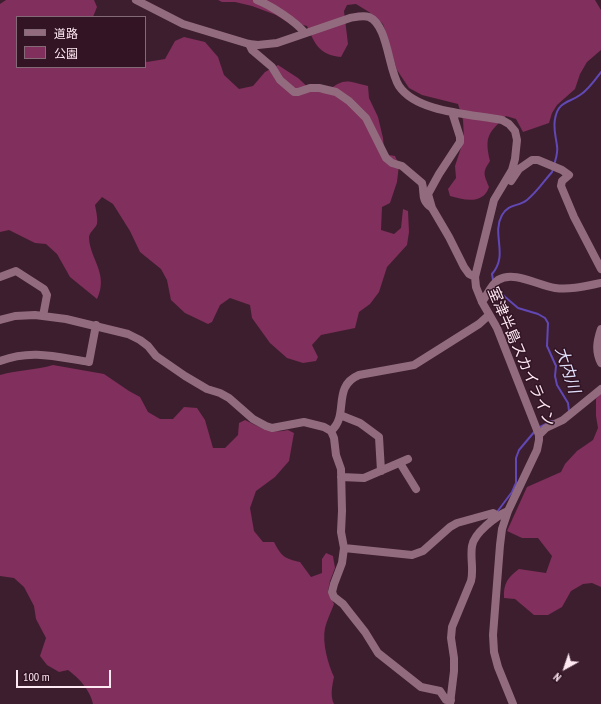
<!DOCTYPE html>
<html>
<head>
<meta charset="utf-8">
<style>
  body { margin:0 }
  #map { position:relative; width:601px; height:704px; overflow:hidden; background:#3d1e2e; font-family:"PT Sans Narrow","Noto Sans JP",sans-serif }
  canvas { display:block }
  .legend { position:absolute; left:16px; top:16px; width:130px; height:52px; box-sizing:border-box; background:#321424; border:1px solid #846976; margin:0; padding:5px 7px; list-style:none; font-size:12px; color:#fee8f2 }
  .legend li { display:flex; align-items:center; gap:8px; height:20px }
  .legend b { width:20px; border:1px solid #846976 }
  .north { position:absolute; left:545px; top:648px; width:40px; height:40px; -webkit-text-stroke:3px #321424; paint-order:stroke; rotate:220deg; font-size:11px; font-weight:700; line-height:16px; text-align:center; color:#fee8f2 }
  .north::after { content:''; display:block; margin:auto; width:14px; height:18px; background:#fee8f2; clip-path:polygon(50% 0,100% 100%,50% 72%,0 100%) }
  .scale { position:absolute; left:16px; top:670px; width:95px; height:18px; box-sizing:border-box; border:2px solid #fee8f2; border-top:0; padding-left:5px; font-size:12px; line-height:14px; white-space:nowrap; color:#fee8f2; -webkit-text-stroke:3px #321424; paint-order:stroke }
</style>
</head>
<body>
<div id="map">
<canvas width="601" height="704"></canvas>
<ul class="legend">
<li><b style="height:5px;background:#926c7e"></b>道路</li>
<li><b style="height:11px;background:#812f5c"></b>公園</li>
</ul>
<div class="north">N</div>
<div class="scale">100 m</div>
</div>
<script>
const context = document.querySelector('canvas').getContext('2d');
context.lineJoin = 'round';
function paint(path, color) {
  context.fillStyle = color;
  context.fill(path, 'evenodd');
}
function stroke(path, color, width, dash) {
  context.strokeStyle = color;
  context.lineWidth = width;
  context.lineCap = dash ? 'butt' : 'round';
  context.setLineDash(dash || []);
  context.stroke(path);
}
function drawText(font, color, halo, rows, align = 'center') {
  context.font = font + ' "PT Sans Narrow","Noto Sans JP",sans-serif';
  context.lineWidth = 3;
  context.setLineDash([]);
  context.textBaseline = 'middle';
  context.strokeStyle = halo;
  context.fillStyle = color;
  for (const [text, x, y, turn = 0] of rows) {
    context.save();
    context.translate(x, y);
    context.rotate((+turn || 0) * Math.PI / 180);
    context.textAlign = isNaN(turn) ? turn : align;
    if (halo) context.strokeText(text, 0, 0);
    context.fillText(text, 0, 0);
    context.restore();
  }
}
const green = new Path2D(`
  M6,0H94L97,7L93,17H17V67H145V61L147,62L165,59L175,41L184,37L205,42L218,57L224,75L239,89L253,86L265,72L278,65L298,78L312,91L324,93C345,78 344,80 368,86L369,98L378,117L383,138L384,149L389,155L395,156L399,165L397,182L390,203L382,207L381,230L394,234L401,228L403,209L408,211L409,232L407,245L387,267L379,292L370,304L359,312L355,328L321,335L312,345L318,357L316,361L303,363L287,358L270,343L252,318L250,305L230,298L220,305L212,322L208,324L185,313L171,300L167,280L161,269L140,252L130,231L113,204L102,197L95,205C96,210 98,219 97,224C95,229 89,232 89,238C90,259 109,274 97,299L70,277L57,254L46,244L35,243L9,230L0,232V4Z
  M218,0H595L601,10V50L587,62L580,74L575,89L557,105L552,113L549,123L523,132L516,119L506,116C489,133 484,135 490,161C482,173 484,174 489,187C483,205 464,200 450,196L448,189L456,178L455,166L464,139L463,120L458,104L422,95L409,88L397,70L383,24L369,12L356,4L347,5L344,11L348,44L341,57C319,55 315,44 307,26L299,24L295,27L276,15L252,6L235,2H222Z
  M53,365L104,374L129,391L140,397L148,412L160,419H173L184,407L197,408L205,420L213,448H225L238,435L239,423L245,420C262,428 270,434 288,430L294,433L289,461L275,477L256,491L250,508L254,531L263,542H274C281,556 285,559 300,562L311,577L322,573V559L326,553L333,556L335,568L330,581L328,591L334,604C331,612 327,620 325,628C322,643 328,664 334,677C332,686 330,696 334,704H93C90,690 79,678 68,670L59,672L47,665L40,656L46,638L36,619L34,606L24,587L14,578L0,576V375C18,370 36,370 53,365Z
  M601,392V587L592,583L583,584L571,591L562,607L548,615H534L515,599L504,598C503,584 508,577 519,569L546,573L552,556L538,538H522L507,531L527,487L561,472L565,464L577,451L593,440L598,428L596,416V399Z`);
const stream = new Path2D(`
  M554,165C556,159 558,152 557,146C556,137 553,129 555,119C558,101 569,103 580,95C588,90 595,80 601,72
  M493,280L492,274C509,254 491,235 502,215C509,203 518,207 527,200C537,192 544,181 552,172L553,169
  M495,284L504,296L518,308L538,314L545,318L548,323L547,346L556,366L555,376L557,385L568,403L569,411
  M538,428L552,421
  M497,512L512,492L516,483V458L519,450L535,431`);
const minor = new Path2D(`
  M136,0L183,24L249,44L258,45L277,43L350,18C356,17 363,15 369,17C388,25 388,69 399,86C417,113 472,114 502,120L509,124L515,131L517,140L515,159L512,170L494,200L475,277L476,287L482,302L497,328L539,435V440L537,450L508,511L502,529L500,545L493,635L494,652L498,667L513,704
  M257,0C272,6 295,21 305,33
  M249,44L252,50L272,67L280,80L294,92H298L310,88H319L336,92L349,101L366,118L386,158L392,163L402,166L422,183C425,193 420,200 432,208
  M452,112L460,137V142L439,174L428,194L432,208L449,237L464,267L469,274L475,277
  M511,181L519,169L532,160H538L562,170L569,175L562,181L561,186L574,217L601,269
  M0,277L16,271L44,289L47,295L43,316
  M482,302C487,295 491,285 498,280C514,270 539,286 555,288C571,290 586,286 601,283
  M0,320L15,316L35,315L66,319L128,334L140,340L148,346L156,356L185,376L207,389L220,393L229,398L253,419L266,426L272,428L304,422L324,427L331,431L334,438L336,455L341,469L342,511L341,532L344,548L342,563L334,584L332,592L334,597L343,604L350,613L365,632L378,653L421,687L440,691L446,700H451
  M601,329C597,341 595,351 601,363
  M0,361C31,349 57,357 89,362L96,325
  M340,415L360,423L379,437L381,471
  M331,431C350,415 331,387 359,375L414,365L479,324L489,315
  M539,435L546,428L563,420L601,389
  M400,463L416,489
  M341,477L364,478L408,459
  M344,548L412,555L423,551L450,527L457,523L493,513L498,516
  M450,704L454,671V658L451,638L452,627L471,581C474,570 470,558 472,546C474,533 496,516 508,511`);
const streetNames = [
  ["室津半島スカイライン",521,357,67]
];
const waterNames = [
  ["大内川",567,370,72]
];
paint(green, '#812f5c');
stroke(stream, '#6148b5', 2);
stroke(minor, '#926c7e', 8);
drawText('15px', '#fee8f2', '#321424', streetNames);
drawText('italic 16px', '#dfddf9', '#321424', waterNames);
</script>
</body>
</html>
